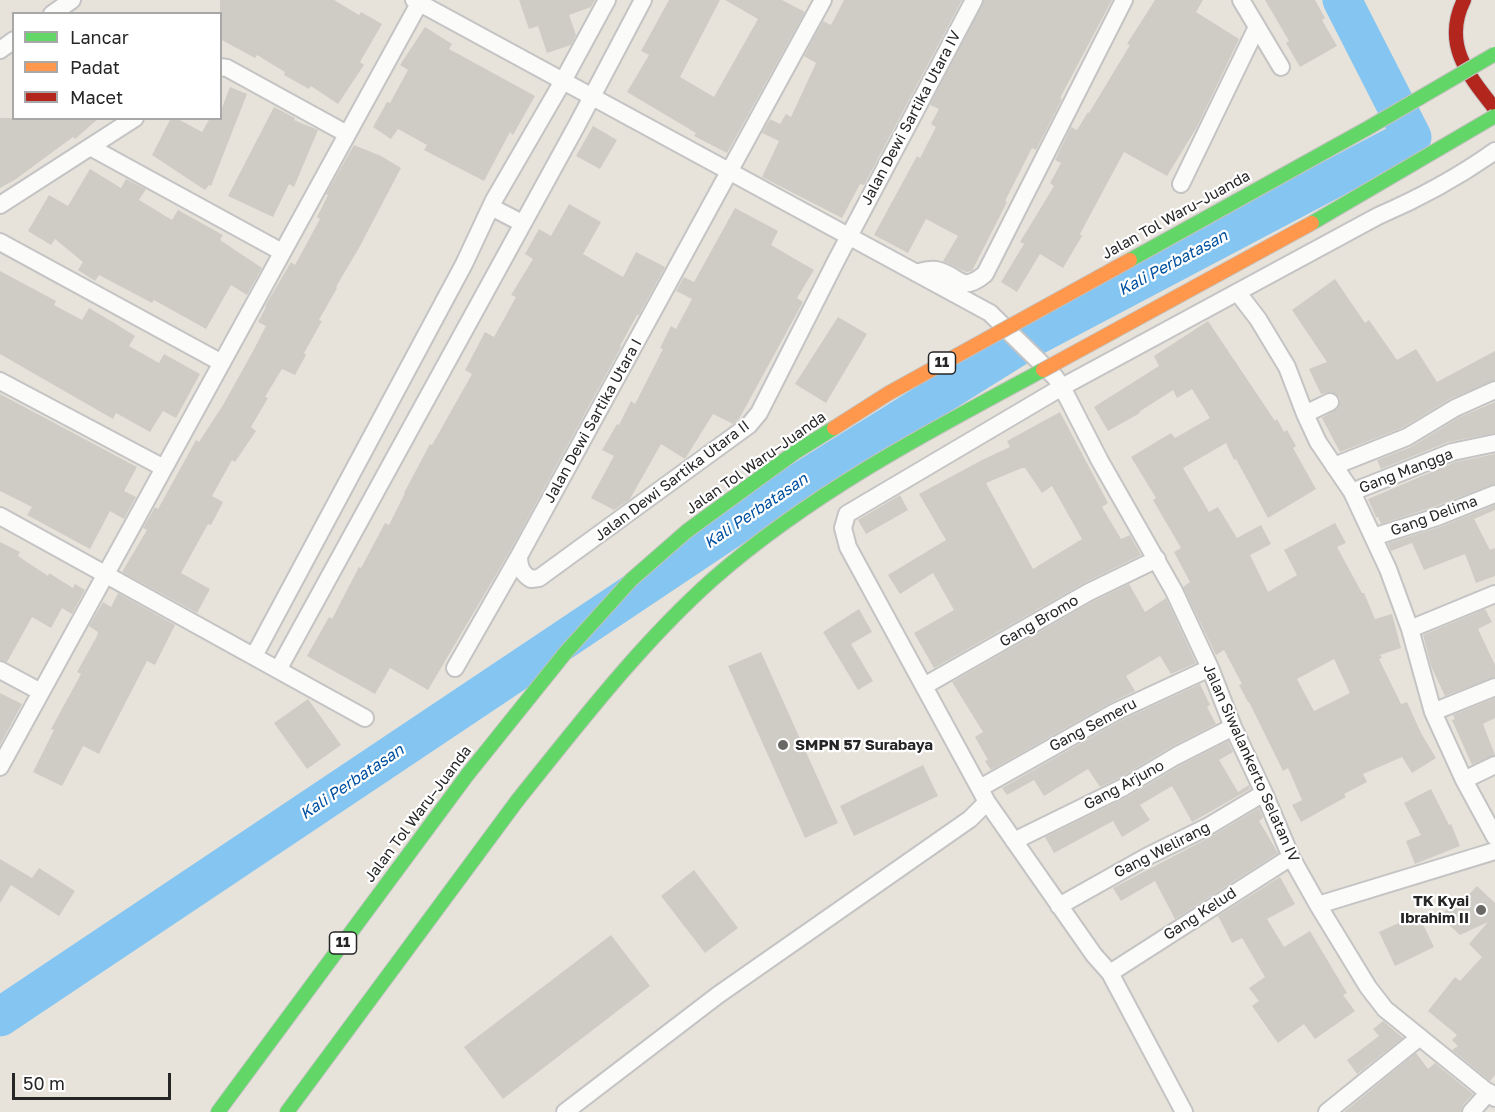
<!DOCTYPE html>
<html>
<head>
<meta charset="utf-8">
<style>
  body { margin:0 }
  #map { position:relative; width:1495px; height:1112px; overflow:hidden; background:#e7e3da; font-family:"Golos Text",sans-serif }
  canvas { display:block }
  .legend { position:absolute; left:12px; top:12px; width:210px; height:108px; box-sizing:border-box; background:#fff; border:2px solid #a8a8a8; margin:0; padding:8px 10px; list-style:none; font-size:18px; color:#262626 }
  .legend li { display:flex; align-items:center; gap:12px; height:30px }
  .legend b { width:30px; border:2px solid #a8a8a8 }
  .scale { position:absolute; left:12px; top:1073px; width:159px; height:27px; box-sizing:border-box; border:3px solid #262626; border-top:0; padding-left:8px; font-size:18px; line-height:21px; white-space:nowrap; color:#262626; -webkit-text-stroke:4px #fff; paint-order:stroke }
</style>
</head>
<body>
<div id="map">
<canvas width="1495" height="1112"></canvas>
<ul class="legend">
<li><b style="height:8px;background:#63d668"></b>Lancar</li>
<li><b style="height:8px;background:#ff974d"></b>Padat</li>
<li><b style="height:8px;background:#b3261e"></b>Macet</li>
</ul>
<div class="scale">50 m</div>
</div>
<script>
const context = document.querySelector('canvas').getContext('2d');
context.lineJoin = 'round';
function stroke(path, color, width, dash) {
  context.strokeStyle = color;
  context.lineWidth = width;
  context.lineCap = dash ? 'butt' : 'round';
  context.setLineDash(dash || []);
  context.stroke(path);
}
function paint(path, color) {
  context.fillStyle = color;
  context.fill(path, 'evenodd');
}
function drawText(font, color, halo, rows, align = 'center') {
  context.font = font + ' "Golos Text",sans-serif';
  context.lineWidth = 4.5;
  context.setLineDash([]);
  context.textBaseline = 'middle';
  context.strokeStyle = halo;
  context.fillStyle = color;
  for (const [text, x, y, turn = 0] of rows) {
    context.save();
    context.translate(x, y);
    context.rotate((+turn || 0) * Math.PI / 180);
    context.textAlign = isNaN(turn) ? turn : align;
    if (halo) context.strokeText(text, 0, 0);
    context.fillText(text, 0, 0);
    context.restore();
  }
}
const river = new Path2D(`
  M0,1017L797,484L1033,337L1412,137L1342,0`);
const building = new Path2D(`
  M220,0H334L359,15L361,12L382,24L360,62L364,65L338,104L311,86L309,89L284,75L285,72L257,55L255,58L220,39Z
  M519,0H595L591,7L569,15L576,35L571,45L547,53L538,26L529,29Z
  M669,0H720L680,77L714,97L758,19L725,0H782L805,12L727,153L694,136L696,133L627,92L649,55L641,51Z
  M844,0H962L864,185L860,184L842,218L762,177L779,141L762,133L770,119L780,124L786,114L791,117L816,63L804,56L823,21L831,25Z
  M984,0H1112L1060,98L1062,99L1036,150L1032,148L1005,201L1007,202L972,271L966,272L943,261L958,236L926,219L908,253L874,235L917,156L920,158L936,127L931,124L939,109L930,105Z
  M1155,0H1203L1196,12L1239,39L1197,127L1167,176L1124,152L1080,234L1082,236L1063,268L1040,254L1017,292L1001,282L1024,244L1020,242L1054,186L1050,183L1061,163L1055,160L1071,127L1077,130L1088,112L1089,113L1130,45L1127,44Z
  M1265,0H1315L1325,18L1322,20L1337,46L1300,67L1286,43L1289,41Z
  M425,27L452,44L449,49L535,96L513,135L510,132L484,181L424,150L427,145L398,129L391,139L373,127L387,102L390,103L408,70L400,65Z
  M230,87L247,94L211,186L209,185L205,190L152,155L171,118H176L202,132L210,118H220V113Z
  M274,107L295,118L294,120L318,130L294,187L289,184L273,217L228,196Z
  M0,118H99L75,139L73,137L16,179L0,188Z
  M593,126L617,140L600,169L576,156Z
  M354,145L381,156L401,168L360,246L336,287L337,288L319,320L322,321L304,353L306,355L295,375L282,369L265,397L268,398L251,427L256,431L235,462L232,460L212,496L223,502L211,525L208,524L181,573L210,589L197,613L122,572L147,530L143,528L155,507L158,509L196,440L199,442L223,405L252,353L266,326L258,322L266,307L265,306L291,262L295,265L320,219L317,217L328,195L326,194Z
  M90,169L121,188L126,179L146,189L139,200L172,220L178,210L223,235L220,240L262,268L247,295L231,285L206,329L154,300L152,303L99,275L95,281L78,270L83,262L55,239L51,245L28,231L49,195L68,206Z
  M569,204L601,222L583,254L623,277L636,252L665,267L639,315H637L620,346L621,347L510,551L428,690L390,668L375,694L307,656L329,617L332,619L359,567L361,568L385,523L389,525L405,493H404L430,444L432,445L472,374L465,370L485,332L494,337L516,297L511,295L533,259L525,254L539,229L551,236Z
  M735,208L778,231L771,245L814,270L797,298L803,302L739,419L733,424L713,414L685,459L661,444L630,499L614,510L591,498L614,456L602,450L617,424L619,425L631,401L635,404L663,349L660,348L671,326L676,329L692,299L676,291L684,277L694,282Z
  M0,271L56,301L54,305L82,320L89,308L111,321L135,336L129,346L159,363L164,354L200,374L176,418L163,411L150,432L116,413L113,419L0,354Z
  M1335,279L1365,323L1369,320L1397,360L1416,349L1437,382L1495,351V380L1450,399L1402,428L1340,452L1322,418L1338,408L1340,398L1331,392L1321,394L1309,369L1327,362L1292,310Z
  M838,317L867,334L826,403L795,384Z
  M1208,321L1275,421L1277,419L1284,432L1287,430L1296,446L1293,448L1316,489L1268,518L1236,459L1234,460L1226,443L1183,468L1209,512L1218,507L1237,538L1261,525L1271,544L1250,555L1268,592L1297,575L1284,550L1335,523L1346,543L1337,547L1362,593H1364L1375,619L1392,614L1401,648L1380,655L1382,658L1379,659L1401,704L1407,702L1421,733L1436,758L1412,773L1402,757L1363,774L1367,782L1344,794L1346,797L1301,822L1292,805L1302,800L1288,768L1283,771L1249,702H1248L1239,685L1242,684L1224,650L1216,655L1183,587L1190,582L1174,552L1181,548L1153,500L1156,498L1131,457L1171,433L1175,438L1210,418L1192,389L1177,398L1173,390L1139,412L1140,413L1108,431L1094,407L1159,366L1154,356ZM1334,659L1350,693L1314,711L1297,679Z
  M0,394L137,467L124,491L136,497L124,519L110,511L90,549L27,515L32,507L0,491Z
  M1495,402V433L1448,442L1381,469L1377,460L1411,447L1460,417Z
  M1060,412L1108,503L1102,507L1121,539L1130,535L1141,555L1084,583L934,668L914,633L954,610L933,573L900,594L888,575L946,540L919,494L982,460L1010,447L1007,441ZM1022,468H1025L1042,493L1052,486L1082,539L1033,569L986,483Z
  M1495,454V484L1433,507L1381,524L1378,517H1376L1368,499L1455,462Z
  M900,495L908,510L866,534L858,520Z
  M1495,505V510L1474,519L1490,550L1495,548V576L1476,583L1465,554L1424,570L1412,543L1391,551L1389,547L1388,543L1440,527Z
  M0,542L20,552L18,556L48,576L49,573L73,588L75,584L85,590L72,614L62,608L51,628L32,617L7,662L0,660Z
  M1129,584L1145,612L1166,598L1196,663L1171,674L1160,656L1126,676L1135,691L1110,703L991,770L985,761L988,760L975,737L983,732L952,682L1094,601Z
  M118,593L175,625L155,665L147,661L99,754L83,746L62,786L33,772L54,730L51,729L81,674L77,672L97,636L98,632L89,626L103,602L111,607Z
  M859,609L872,632L851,644L873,681L858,690L823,632Z
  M1485,609L1492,622L1478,629L1495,665V677L1445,696L1431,666L1423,635Z
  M761,652L838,823L805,838L728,666Z
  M1200,684L1210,705L1207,707L1216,724L1171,747L1119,778L1100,787L1088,769L1044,796L1034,780L1007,795L1002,788L1120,721Z
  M0,693L22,704L0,745Z
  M1495,698V718L1483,724L1495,755L1472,765L1452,720L1455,719L1453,715Z
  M308,699L341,745L307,769L274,723Z
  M1228,741L1233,752L1219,760L1238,792L1249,785L1250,789L1192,822L1172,786L1140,805L1150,820L1122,837L1113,821L1054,853L1045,837L1129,796L1181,765Z
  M923,765L938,796L854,836L840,806Z
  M1431,789L1449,825L1451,824L1460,846L1415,864L1406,841L1421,835L1404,803Z
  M1259,808L1263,818L1259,821L1278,853L1175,919L1155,881L1121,901L1113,888L1212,836Z
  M0,859L32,878L39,868L75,891L59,916L11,885L0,903Z
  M694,870L738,928L705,953L661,896Z
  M1280,877L1295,904L1267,919L1284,947L1310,931L1347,993L1343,995L1355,1011L1315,1039L1304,1024L1278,1043L1252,1006L1259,1001L1249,988L1265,977L1242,938L1232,943L1218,916Z
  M1477,886L1495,903V1075L1490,1081L1452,1050L1458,1046L1452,1040L1457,1035L1428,1011L1455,977L1460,981L1482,957L1469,944L1488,922L1460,935L1440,917L1452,904L1456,908Z
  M1418,914L1434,947L1395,966L1379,932Z
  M611,935L650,986L503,1099L464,1047Z
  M1383,1021L1403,1038L1357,1074L1347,1060L1379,1036L1373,1029Z
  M1416,1053L1428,1069L1435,1063L1473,1094L1463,1105L1461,1112H1344Z`);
const street = new Path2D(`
  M414,0L990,313L1055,377L1062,387L1100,461L1174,591L1210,668L1233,727L1264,793L1291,857L1318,905L1368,987L1385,1009L1495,1098
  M1241,0L1281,67
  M52,14L72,0
  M0,50L14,40
  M220,67L227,68L347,134
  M92,148L282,252
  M1181,184L1257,27
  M0,205L135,118
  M491,207L522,223
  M0,242L222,363
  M916,273C923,271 929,269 936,270C959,274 960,295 985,274L1124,0
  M1238,293L1258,319L1287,367L1305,414L1318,442L1352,492L1388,569L1410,629L1433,712L1464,780L1495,837
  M0,381L164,468
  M1305,414L1330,402
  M1334,466L1407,437L1455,408L1495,390
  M1352,492L1452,452L1495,443
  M0,516L365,718
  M1373,537L1437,517L1495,494
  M519,556C519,567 522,574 531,579L539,578L749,425L759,413L837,259L974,0
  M1410,629L1495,594
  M254,656L464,264L494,200L563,81L607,0
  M455,668L519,556L823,0
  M0,670L41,692
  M278,670L577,125L643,0
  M924,686L1089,592L1157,559
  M1433,712L1495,687
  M0,767L421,0
  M1464,780L1495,765
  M980,788L1115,712L1210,668
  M987,802L1094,955L1110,973L1184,1112
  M1014,841L1124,787L1176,756L1233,727
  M1318,905L1495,851
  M1059,906L1148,856L1207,827L1264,793
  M1110,973L1291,857
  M565,1112L718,995L970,819L987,802L848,547L843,528L847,514L1062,387L1378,216C1420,198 1457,178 1495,151
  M1327,1112L1420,1037
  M1471,1112L1489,1092`);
const fast = new Path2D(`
  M218,1112L468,774
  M287,1112L517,801`);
const jam = new Path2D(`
  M1464,0C1442,44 1468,75 1495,109`);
const fastBridge = new Path2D(`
  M1312,223L1495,116
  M1130,260L1368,128L1495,54
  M468,774L566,652L631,580L687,531L794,453L834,428
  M517,801C578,725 640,644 713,579C811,493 929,431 1043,370`);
const slowBridge = new Path2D(`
  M1043,370L1312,223
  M834,428L889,393L1130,260`);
const markers = [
  [783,745,6,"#6a6865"],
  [1481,910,6,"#6a6865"]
];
const shields = [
  [942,363,27],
  [343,943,27]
];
const shieldNames = [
  ["11",942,363],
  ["11",343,943]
];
const streetNames = [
  ["Jalan Dewi Sartika Utara IV",911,118,-62],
  ["Jalan Tol Waru–Juanda",1176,215,-29],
  ["Jalan Dewi Sartika Utara I",593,421,-61],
  ["Jalan Tol Waru–Juanda",756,463,-35],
  ["Gang Mangga",1406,471,-21],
  ["Jalan Dewi Sartika Utara II",672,481,-37],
  ["Gang Delima",1434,516,-20],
  ["Gang Bromo",1039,621,-30],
  ["Gang Semeru",1093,725,-28],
  ["Jalan Siwalankerto Selatan IV",1251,763,66],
  ["Gang Arjuno",1124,785,-28],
  ["Jalan Tol Waru–Juanda",418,814,-53],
  ["Gang Welirang",1162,850,-27],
  ["Gang Kelud",1200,914,-33]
];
const poiNames = [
  ["SMPN 57 Surabaya",795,745],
  ["TK Kyai",1469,901,"right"],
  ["Ibrahim II",1469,918,"right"]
];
const waterNames = [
  ["Kali Perbatasan",1173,263,-28],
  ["Kali Perbatasan",756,511,-34],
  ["Kali Perbatasan",352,782,-34]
];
stroke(river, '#85c5f1', 39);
paint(building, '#cfccc6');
stroke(street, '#c5c4c5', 20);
stroke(fast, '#c5c4c5', 16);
stroke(jam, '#c5c4c5', 16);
stroke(street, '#fbfbf9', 16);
stroke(fast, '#63d668', 14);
stroke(jam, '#b3261e', 14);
stroke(fastBridge, '#c3c1be', 16, []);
stroke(slowBridge, '#c3c1be', 16, []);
stroke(fastBridge, '#63d668', 14);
stroke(slowBridge, '#ff974d', 14);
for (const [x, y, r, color] of markers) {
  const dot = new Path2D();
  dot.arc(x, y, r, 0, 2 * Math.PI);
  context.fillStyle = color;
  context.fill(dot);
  stroke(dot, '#fff', 2);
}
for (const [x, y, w] of shields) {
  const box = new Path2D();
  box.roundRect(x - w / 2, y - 11, w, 22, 4.5);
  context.fillStyle = '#fff';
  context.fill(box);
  stroke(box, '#262626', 1.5);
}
drawText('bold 14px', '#262626', null, shieldNames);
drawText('15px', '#262626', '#fff', streetNames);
drawText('bold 15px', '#262626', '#fff', poiNames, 'left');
drawText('italic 16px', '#0051a1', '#fff', waterNames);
</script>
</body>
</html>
